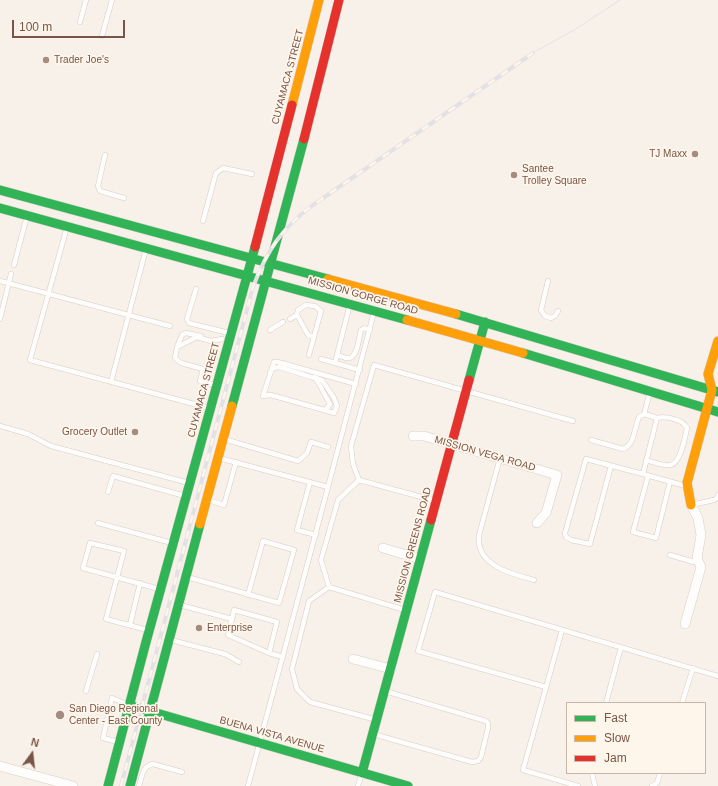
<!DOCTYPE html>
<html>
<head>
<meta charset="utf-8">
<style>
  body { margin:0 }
  #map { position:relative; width:718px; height:786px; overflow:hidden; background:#f8f1e9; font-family:Arial,sans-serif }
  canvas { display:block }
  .legend { position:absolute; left:566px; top:702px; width:140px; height:72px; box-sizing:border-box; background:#fff6eb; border:1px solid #c9b6a9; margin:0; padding:5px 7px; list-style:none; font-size:12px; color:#785547 }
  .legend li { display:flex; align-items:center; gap:8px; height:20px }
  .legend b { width:20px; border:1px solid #c9b6a9 }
  .north { position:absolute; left:12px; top:734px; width:40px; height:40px; -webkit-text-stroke:3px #fff6eb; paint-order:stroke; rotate:15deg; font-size:11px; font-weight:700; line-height:16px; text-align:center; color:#785547 }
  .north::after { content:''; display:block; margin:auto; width:14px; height:18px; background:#785547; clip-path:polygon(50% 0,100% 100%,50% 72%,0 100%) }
  .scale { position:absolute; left:12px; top:20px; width:113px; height:18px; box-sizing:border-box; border:2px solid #785547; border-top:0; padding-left:5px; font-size:12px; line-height:14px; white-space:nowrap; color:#785547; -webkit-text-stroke:3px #fff6eb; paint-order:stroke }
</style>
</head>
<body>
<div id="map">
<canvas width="718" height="786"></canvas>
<ul class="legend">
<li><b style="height:5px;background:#30b455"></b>Fast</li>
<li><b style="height:5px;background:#ff9f0a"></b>Slow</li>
<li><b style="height:5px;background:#e5322d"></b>Jam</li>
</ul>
<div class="north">N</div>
<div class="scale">100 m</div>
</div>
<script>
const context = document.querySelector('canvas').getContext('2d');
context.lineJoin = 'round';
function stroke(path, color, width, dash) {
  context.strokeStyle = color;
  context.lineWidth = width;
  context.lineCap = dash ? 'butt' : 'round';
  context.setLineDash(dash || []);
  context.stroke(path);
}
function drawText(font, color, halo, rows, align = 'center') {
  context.font = font + ' Arial,sans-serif';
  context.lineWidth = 3.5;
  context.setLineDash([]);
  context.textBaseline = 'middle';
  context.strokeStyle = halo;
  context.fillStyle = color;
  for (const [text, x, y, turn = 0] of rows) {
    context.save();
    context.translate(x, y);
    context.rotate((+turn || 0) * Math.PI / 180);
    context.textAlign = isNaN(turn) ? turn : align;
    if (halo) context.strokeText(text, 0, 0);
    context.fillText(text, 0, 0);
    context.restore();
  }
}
const lane = new Path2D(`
  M80,22L86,0
  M102,36L112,0
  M105,155L98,186L100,191L124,198
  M203,221L216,173L223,168L252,174
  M67,227L30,360L209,408
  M14,265L27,216
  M0,281L170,326
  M548,281L541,310L545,316L551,318L555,316L558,311
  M196,289L187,319L189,323L229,333
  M297,315L308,335L314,337
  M0,319L11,274
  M290,319L297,315L298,310L306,305L315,306L321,311L309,355
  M270,330L283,322
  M177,347L182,335L186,333L201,336
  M337,355C341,356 346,359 350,358C358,355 359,337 361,330L364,328L370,330
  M321,359L360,370
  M335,363L350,304
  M270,372L274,368L279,367L311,377L316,379L319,384L330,404L328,407L324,410L271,395L263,396L274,362H278L356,384
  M314,377L322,380L334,398L337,406L334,413L324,410
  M111,382L146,249
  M216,385L200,381L203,369L181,363L175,358L177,347L197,337L211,341L222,339
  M650,392L644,414L657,418L643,474L686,486
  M0,426L28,434L51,446L189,483
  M224,439L298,461L307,453L311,442L328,447
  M591,440L623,449C635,445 634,428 639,417L644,414
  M219,458L328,487L374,312
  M500,458L479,535C475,565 511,574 534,580
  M646,460C653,462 664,467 671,465C681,462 685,437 687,428C683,419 665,416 657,418
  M611,466L590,544L571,540L566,537L565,533L586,459L643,474
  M648,476L633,532L656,538L670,482
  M359,480L338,500L321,560L329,587L405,610
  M310,482L297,530L316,535
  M108,492L113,476L185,496
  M208,500L224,505L236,462
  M436,501L359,480L353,464L351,446L374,365L573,421
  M691,505L714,500L717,498L718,495
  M98,523L172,543
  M670,555L694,562L698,561
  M187,577L279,603L294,550L263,541L248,595
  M329,587L309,601L292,669L297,689L310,702L377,720
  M180,605L232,619L234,610L277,622L269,653L283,657
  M232,619L228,635L269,653
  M130,625L140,583
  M147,630L106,619L124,551L90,543L83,568L159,589
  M562,630L523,770L578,786
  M171,640L225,654L239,662
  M546,687L418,651L435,592L718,676
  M86,691L97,654
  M606,703L621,647
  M682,703L693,668
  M373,734L472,762L478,761L481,757L488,728V723L486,721L385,691
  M118,742L103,738L112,698L129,705
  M592,773L595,786
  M139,786C142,777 142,766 153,764L182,772
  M248,786L328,487
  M358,786L362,773
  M652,786L657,783L660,773`);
const street = new Path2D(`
  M413,436H424L557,475L546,513L537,523
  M383,548L420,559
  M685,624L701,567L697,558L701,535L698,518L691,505
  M353,659L391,669
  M0,766L73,786`);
const fast = new Path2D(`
  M0,190L328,279
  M0,208L407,320
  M456,314L718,392
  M523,353L718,412
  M469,380L485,322
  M232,406L304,139
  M129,705L408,786
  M362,773L431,520
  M108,786L146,642L255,247
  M130,786L200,524`);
const slow = new Path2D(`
  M292,105L319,0
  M328,279L456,314
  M407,320L523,353
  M691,505L687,483L712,390L708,374L718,341
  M200,524L232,406`);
const jam = new Path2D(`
  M304,139L339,0
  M255,247L292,105
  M431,520L469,380`);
const tram = new Path2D(`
  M533,53L579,27L620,0`);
const rail = new Path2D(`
  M121,786L253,287C267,250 282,228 313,205L533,53`);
const markers = [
  [46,60,4,"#a58c80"],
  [695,154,4,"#a58c80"],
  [514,175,4,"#a58c80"],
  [135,432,4,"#a58c80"],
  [199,628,4,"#a58c80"],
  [60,715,5,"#a58c80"]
];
const poiNames = [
  ["Trader Joe's",54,60],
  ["TJ Maxx",687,154,"right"],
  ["Santee",522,169],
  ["Trolley Square",522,181],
  ["Grocery Outlet",127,432,"right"],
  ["Enterprise",207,628],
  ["San Diego Regional",69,709],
  ["Center - East County",69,721]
];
const streetNames = [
  ["CUYAMACA STREET",288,77,-75],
  ["MISSION GORGE ROAD",363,296,16],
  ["CUYAMACA STREET",204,390,-75],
  ["MISSION VEGA ROAD",485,454,16],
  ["MISSION GREENS ROAD",413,545,-75],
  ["BUENA VISTA AVENUE",272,735,16]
];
stroke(lane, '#d6ccc6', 5.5);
stroke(street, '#d6ccc6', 10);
stroke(fast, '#d7ccc6', 10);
stroke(slow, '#d7ccc6', 10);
stroke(jam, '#d7ccc6', 10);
stroke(lane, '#fefdfc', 4.5);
stroke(street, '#fefdfc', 9);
stroke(fast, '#30b455', 9);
stroke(slow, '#ff9f0a', 9);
stroke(jam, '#e5322d', 9);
stroke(tram, '#e4e1e5', 1);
stroke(rail, '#e4e1e5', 4);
stroke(rail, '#fff6eb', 2.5, [8]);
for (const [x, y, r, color] of markers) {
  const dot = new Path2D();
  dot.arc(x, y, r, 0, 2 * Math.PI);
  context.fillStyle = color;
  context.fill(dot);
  stroke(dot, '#fff6eb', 1.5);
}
drawText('10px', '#785547', '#fff6eb', poiNames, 'left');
drawText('10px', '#785547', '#fff6eb', streetNames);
</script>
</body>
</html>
